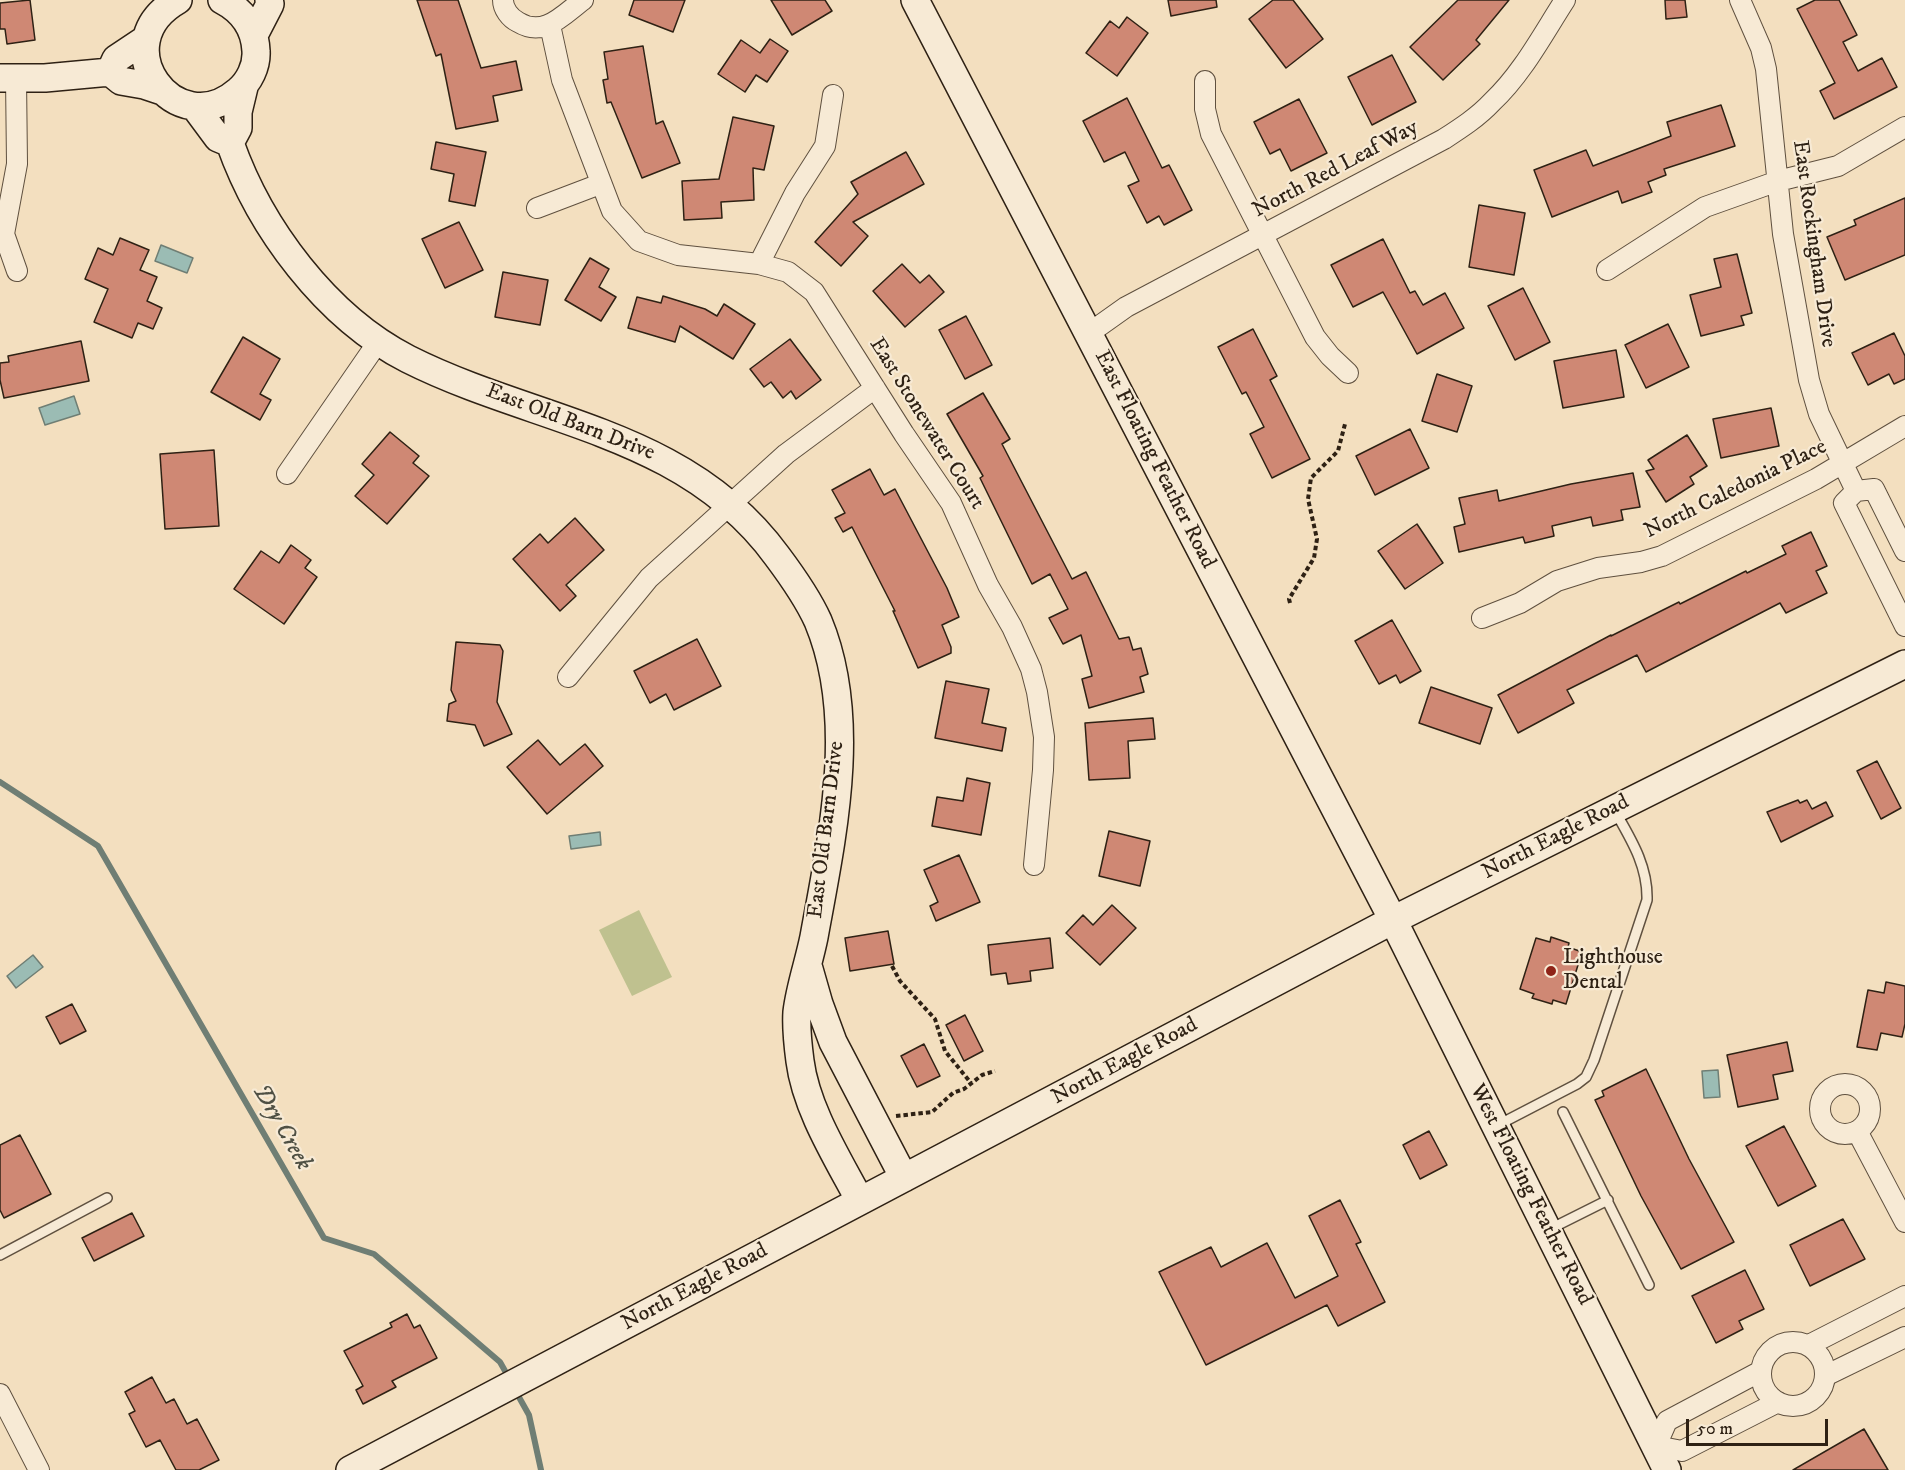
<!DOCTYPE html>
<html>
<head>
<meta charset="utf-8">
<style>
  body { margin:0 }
  #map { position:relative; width:1905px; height:1470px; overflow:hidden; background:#f3dfbf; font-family:"IM FELL DW Pica",serif }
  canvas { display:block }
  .scale { position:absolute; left:1686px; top:1419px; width:142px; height:27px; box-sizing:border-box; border:3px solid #2e2114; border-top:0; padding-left:8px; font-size:18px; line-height:21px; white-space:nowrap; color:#2e2114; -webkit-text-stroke:4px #f7ead5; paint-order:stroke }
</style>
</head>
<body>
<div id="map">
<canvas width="1905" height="1470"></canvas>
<div class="scale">50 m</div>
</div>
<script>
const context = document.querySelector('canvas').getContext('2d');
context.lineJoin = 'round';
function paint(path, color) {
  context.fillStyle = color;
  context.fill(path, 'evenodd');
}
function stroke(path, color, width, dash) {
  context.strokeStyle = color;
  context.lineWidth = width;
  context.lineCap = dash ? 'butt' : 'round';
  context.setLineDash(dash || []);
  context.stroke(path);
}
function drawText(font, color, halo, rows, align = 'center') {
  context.font = font + ' "IM FELL DW Pica",serif';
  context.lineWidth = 4.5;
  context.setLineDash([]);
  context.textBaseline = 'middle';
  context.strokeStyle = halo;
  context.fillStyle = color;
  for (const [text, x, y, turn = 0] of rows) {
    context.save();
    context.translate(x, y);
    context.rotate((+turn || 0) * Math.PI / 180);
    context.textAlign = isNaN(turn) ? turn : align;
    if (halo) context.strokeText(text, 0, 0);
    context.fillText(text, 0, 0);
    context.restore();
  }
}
const green = new Path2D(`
  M639,910L672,977L632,996L599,930Z`);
const water = new Path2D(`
  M161,245L193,258L187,273L155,261Z
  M74,396L80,414L45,425L39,408Z
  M600,832L601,845L571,849L569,836Z
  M33,955L43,967L16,988L7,976Z
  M1718,1070L1720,1097L1704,1098L1702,1071Z`);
const stream = new Path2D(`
  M0,782L98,846L324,1238L374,1254L500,1362L509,1378
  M515,1390L529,1415L541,1470`);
const building = new Path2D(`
  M30,0L35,40L7,44L5,29H0V3Z
  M417,0H458L481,68L516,61L522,90L493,96L498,121L456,129L441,54L436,56Z
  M634,0H685L673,32L629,15Z
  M771,0H825L832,11L792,35Z
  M1168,0H1216L1217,7L1171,16Z
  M1273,0H1293L1323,39L1286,68L1249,19Z
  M1458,0H1509L1476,40L1480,44L1443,80L1410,47Z
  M1665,0H1685L1687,17L1666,19Z
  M1815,0H1839L1857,35L1843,42L1858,71L1882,58L1897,87L1834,119L1820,91L1835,83L1797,9Z
  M1127,17L1148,33L1117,76L1086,53L1110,21L1119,28Z
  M770,39L788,51L767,82L756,75L745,92L718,74L741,40L760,53Z
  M643,46L656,124L663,121L680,163L642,178L611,102L607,103L603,80L608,79L604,52Z
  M1392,55L1416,102L1372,125L1348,77Z
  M1127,98L1162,168L1169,165L1192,210L1164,225L1159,216L1147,223L1128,186L1139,181L1125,152L1104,162L1083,121Z
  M1299,99L1327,153L1291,171L1280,149L1270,154L1254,122Z
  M1721,105L1735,146L1664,169L1666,175L1648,182L1652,192L1622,203L1618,191L1552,217L1534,170L1586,150L1593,166L1671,136L1667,122Z
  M733,117L774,126L764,170L753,168L754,200L721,202L722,218L684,220L682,181L719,179Z
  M436,142L486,152L475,206L449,201L454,174L431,169Z
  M906,152L924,184L853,222L868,236L841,266L815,242L858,194L851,182Z
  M1905,198V255L1845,280L1827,237L1856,225L1854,220Z
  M1479,205L1525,213L1514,275L1469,267Z
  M459,222L483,270L445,288L422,239Z
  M120,238L149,250L140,270L157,277L147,301L162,308L153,329L138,323L132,338L94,322L108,289L85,279L98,248L113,255Z
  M1383,239L1410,293L1415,291L1423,305L1445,293L1464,328L1417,354L1383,292L1353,307L1331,265Z
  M1737,254L1752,313L1741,316L1744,325L1701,336L1690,295L1721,287L1714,259Z
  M590,258L609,269L599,287L616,297L601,321L565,300Z
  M902,264L920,283L929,275L944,292L905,327L873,291Z
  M503,272L548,280L540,325L495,317Z
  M1523,288L1550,342L1515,360L1488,306Z
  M663,296L705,309L717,316L724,304L755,324L733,359L680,326L675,342L628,328L637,297L661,303Z
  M966,316L992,365L965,379L939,330Z
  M1668,324L1689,367L1646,388L1625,345Z
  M1253,329L1277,376L1270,380L1310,459L1272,478L1250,434L1264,427L1246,392L1242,394L1218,347Z
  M1894,333L1905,356V379L1894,384L1889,374L1868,385L1852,353Z
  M243,337L280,359L260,394L271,400L260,420L211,392Z
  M790,339L821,380L796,399L791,391L783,398L771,382L764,387L750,369Z
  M81,341L89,381L4,398L0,380V363L9,362L8,356Z
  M1616,350L1624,397L1563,408L1554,361Z
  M1437,374L1472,386L1457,432L1422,421Z
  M983,393L1010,439L1002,444L1072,579L1086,572L1119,639L1129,637L1133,650L1141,648L1148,674L1140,677L1144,692L1089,708L1082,679L1092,676L1081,635L1063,644L1049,618L1068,609L1050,574L1032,584L980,478L983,476L947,414Z
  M1771,408L1779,446L1721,458L1713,419Z
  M1410,429L1429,468L1375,495L1356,456Z
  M390,432L419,456L413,463L429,476L387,524L355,496L374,475L362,464Z
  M1687,435L1707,466L1690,477L1694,484L1666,502L1646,471L1654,469L1648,460Z
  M214,450L219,526L165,529L160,454Z
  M870,469L884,495L895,489L947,588L959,617L942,625L951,647V653L918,668L893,611H895L852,527L843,532L835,518L845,513L832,490Z
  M1633,473L1640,507L1621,510L1623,520L1593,526L1591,517L1552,526L1554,536L1525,543L1523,537L1459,552L1454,527L1465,524L1459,498L1497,490L1499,501L1571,484Z
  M575,518L604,550L566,585L576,596L560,611L513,559L540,534L548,543Z
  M1417,524L1443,563L1405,589L1378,551Z
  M1811,532L1827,566L1816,571L1827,593L1786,613L1780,603L1646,672L1637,655L1567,690L1574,703L1518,733L1498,695L1611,635V636L1679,602L1680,604L1746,571L1747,573L1786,554L1782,546Z
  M291,545L311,560L305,568L317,577L284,624L234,589L261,551L279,563Z
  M1392,620L1421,671L1400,683L1396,675L1379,684L1355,641Z
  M697,639L721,686L674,710L666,694L650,703L634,671Z
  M456,642L500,645L503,651L497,702L512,734L484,746L475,725L447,721L449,704L456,701L451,690Z
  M946,681L989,689L982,723L1006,728L1002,751L935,738Z
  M1431,687L1492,708L1480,744L1419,723Z
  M1153,718L1155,739L1128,741L1130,778L1089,780L1085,723Z
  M538,740L560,765L585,744L603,766L547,814L507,767Z
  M1877,761L1901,808L1881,819L1857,771Z
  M967,778L990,783L981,835L932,826L937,797L963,801Z
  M1798,800L1800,803L1807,800L1812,809L1826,802L1833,816L1781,842L1767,812Z
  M1109,831L1150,841L1140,886L1099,876Z
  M959,855L980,902L936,921L930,906L938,902L924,870Z
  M1112,905L1136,928L1100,965L1066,933L1083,915L1093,925Z
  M888,931L894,964L850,971L845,938Z
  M1551,937L1569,943L1568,947L1582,952L1566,1004L1553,1000L1552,1004L1532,998L1534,994L1520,989L1536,938L1550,942Z
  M1050,938L1053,968L1030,971L1031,981L1008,984L1006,973L991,975L988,945Z
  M1886,982L1905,986V1024L1902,1037L1881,1033L1877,1050L1857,1047L1868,990L1884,993Z
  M72,1004L86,1031L60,1044L46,1017Z
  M965,1015L983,1051L964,1061L946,1025Z
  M1787,1042L1793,1071L1773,1075L1778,1099L1738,1107L1727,1055Z
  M924,1044L940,1076L917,1087L901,1056Z
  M1646,1069L1689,1159L1734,1242L1681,1269L1641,1196L1595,1100L1604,1096L1602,1091Z
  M1784,1126L1816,1186L1778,1206L1746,1146Z
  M1429,1131L1447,1165L1420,1179L1403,1145Z
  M20,1135L51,1194L4,1218L0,1210V1145Z
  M1340,1200L1361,1242L1356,1244L1385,1302L1338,1326L1327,1305L1206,1365L1159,1272L1211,1247L1221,1267L1267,1243L1295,1298L1338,1276L1309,1216Z
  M132,1213L144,1236L94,1261L82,1238Z
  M1843,1219L1865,1259L1810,1286L1790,1245Z
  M1745,1270L1764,1309L1739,1321L1743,1329L1716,1343L1692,1296Z
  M407,1314L414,1328L420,1325L437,1358L392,1381L396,1387L363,1404L356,1390L363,1386L344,1351L392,1327L390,1323Z
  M152,1377L166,1403L174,1399L187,1424L197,1419L219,1460L199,1470H176L160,1440L146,1447L129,1414L135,1411L125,1392Z
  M1864,1429L1888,1470H1793Z`);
const path = new Path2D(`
  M1290,603L1289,599L1314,558L1317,539L1308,499L1311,478L1338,451L1345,424
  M892,966L900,981L935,1019L945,1051L971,1083
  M896,1116L932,1112L953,1093L964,1089L982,1075L995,1071`);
const lane = new Path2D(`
  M1563,1112L1649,1285
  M1498,1125L1577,1084L1586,1077L1594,1060L1647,900C1648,867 1632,841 1616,813
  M1550,1229L1608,1200
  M0,1255L107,1198`);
const street = new Path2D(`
  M503,0C503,9 510,18 518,22C544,38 563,15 583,0
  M1740,0L1761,48L1766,69L1783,234L1809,380L1819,414L1856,491
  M550,25L562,80L612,211L639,241L678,255L759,264L788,272L814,292L904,434L951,503L988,585L1012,627L1031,669L1037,692L1044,737L1043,770L1034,865
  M16,78L17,164L4,234L17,271
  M1205,81V109L1211,134L1315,337L1330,356L1348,373
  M537,208L600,184
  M759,264L795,193L825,146L833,95
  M1607,270L1705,207L1778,181L1838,166L1905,127
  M1088,334L1126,307L1444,139C1461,128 1478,117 1492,102C1522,74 1543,34 1565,0
  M287,474L378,342
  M1905,551L1874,489L1856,491L1844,503L1905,626
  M1482,618L1520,603L1557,581L1598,568L1641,562L1662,556L1816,479L1905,426
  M568,677L649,578L786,454L875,388
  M1820 1109a25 25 0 1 1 50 0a25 25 0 1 1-50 0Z
  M1857,1131L1905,1222
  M1761 1374a32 32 0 1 1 64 0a32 32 0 1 1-64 0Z
  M1809,1345L1905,1296
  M1761,1371L1667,1421L1656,1446L1682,1451L1778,1402
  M1825,1376L1905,1337
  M0,1394L39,1470`);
const secondary = new Path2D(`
  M178,0C101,44 176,145 238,91C249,82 257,66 256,51C255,28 243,11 222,0
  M915,0L1393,920L1667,1470
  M254,35L270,4L269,0
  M146,39L116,59L110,72L121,81L144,85L162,91
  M0,78H45L110,72
  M195,107L218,138L230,143L238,128V112L244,87
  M230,143C260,228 326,317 408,359C535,423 686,431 777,556C792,576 808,599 818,621C859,719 832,838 814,937C809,962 800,987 797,1012C796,1027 798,1046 800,1061C806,1109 838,1159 860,1201
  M809,969L819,1004L833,1042L904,1178
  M350,1470L1393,920L1905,664`);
const markers = [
  [1551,971,6,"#8f2418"]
];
const streetNames = [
  ["North Red Leaf Way",1336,170,-28],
  ["East Rockingham Drive",1813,244,82],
  ["East Old Barn Drive",570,423,21],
  ["East Stonewater Court",926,424,58],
  ["East Floating Feather Road",1154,460,63],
  ["North Caledonia Place",1736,490,-26],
  ["East Old Barn Drive",827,830,-83],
  ["North Eagle Road",1556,838,-27],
  ["North Eagle Road",1125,1062,-28],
  ["West Floating Feather Road",1530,1195,63],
  ["North Eagle Road",695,1288,-28]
];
const poiNames = [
  ["Lighthouse",1563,958],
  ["Dental",1563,983]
];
const waterNames = [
  ["Dry Creek",281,1128,60]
];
paint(green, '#bfc18f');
paint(water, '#9bbcb4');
stroke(water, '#6f7e74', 1.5);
stroke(stream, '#6f7e74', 6);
paint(building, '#cf8874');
stroke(building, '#2e2114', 1.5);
stroke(lane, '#5f503f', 12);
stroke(street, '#5f503f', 22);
stroke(secondary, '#2e2114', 30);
stroke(path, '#2e2114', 4, [4.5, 3]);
stroke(lane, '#f7ead5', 9);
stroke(street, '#f7ead5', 20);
stroke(secondary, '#f7ead5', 27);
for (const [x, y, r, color] of markers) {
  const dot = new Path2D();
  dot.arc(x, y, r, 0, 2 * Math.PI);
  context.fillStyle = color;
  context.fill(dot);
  stroke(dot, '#f7ead5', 2);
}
drawText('22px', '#2e2114', '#f7ead5', streetNames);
drawText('22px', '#2e2114', '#f7ead5', poiNames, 'left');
drawText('italic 24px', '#4f5044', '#f7ead5', waterNames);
</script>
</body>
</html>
